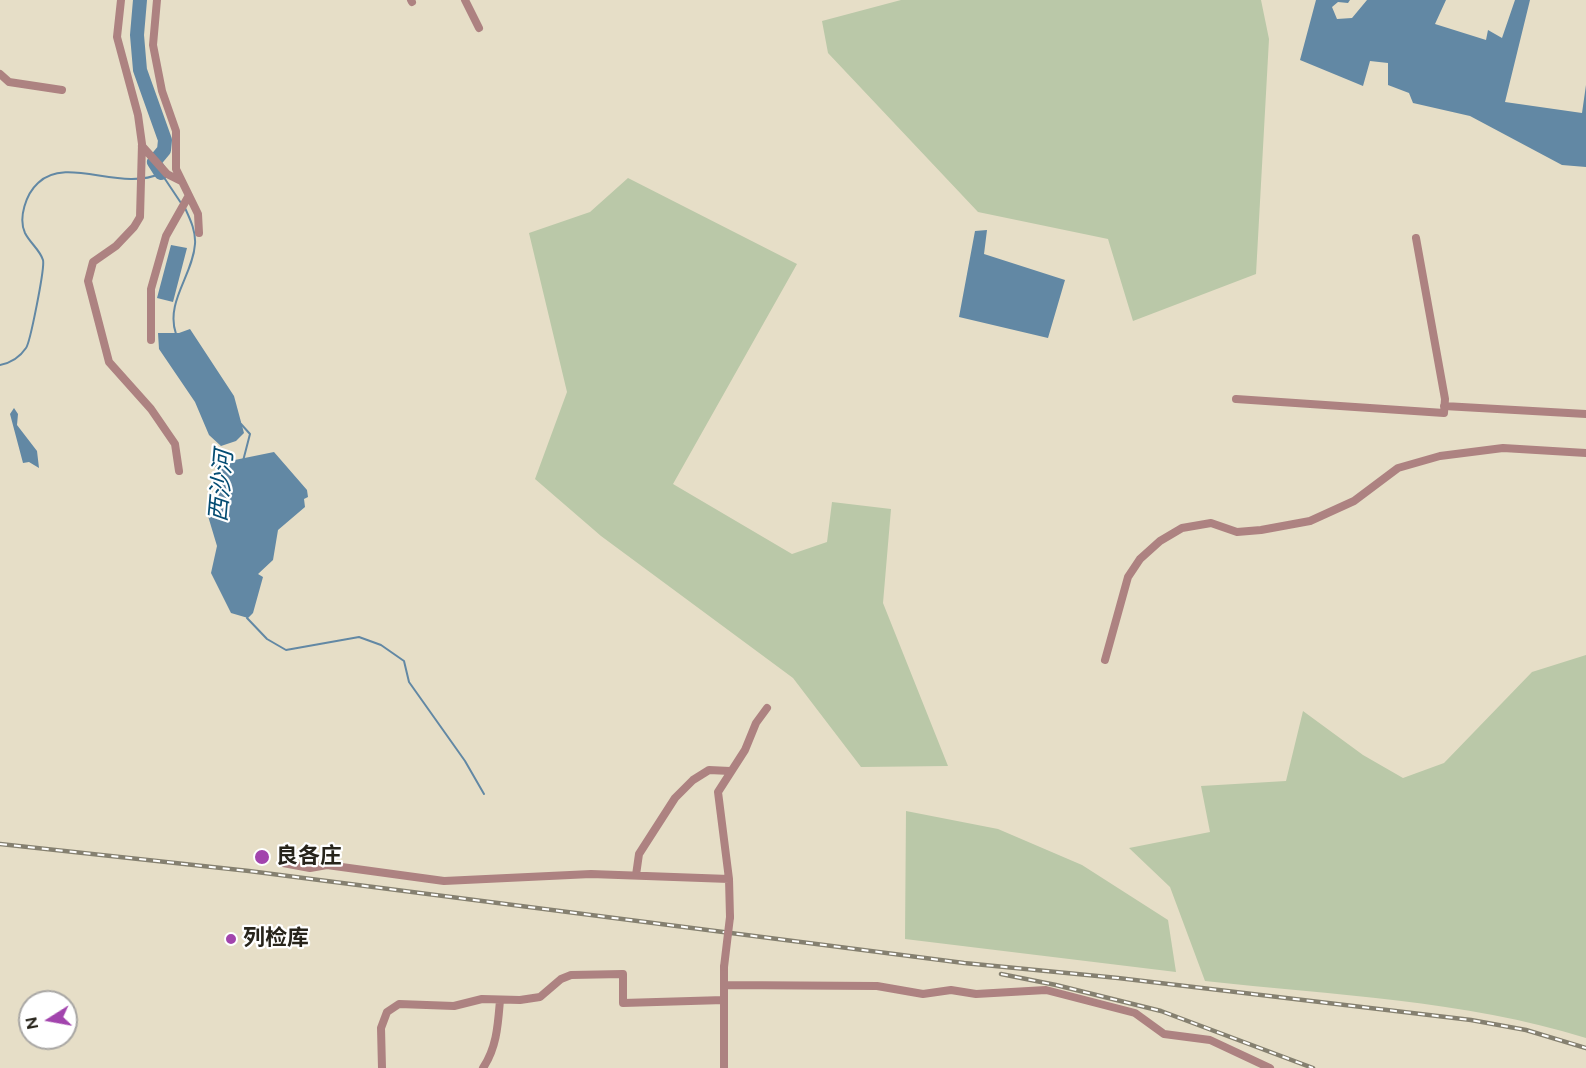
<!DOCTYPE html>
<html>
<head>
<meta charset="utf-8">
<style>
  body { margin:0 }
  #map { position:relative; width:1586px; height:1068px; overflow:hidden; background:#e6dec7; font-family:Figtree,sans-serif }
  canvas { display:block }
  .north { position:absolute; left:18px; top:990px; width:60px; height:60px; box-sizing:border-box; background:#fff; border:2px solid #a9a7a4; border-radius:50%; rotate:259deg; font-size:16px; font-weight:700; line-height:24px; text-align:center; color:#27241b }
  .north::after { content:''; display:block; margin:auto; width:21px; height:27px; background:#a244ad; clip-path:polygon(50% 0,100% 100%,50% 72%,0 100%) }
</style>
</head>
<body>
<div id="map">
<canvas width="1586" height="1068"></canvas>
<div class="north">N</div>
</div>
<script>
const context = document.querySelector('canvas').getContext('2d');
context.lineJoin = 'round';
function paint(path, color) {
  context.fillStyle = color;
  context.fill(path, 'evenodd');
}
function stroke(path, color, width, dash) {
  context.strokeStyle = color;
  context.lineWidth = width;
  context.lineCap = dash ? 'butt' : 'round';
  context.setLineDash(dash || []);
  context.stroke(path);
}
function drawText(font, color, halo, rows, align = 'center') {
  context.font = font + ' Figtree,"Noto Sans SC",sans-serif';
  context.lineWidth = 4.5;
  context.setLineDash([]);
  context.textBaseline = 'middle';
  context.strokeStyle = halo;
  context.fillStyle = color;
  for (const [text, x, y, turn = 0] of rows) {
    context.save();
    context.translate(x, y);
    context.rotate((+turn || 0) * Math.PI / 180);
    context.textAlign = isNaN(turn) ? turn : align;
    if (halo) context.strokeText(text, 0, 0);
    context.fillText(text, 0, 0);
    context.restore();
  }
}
const green = new Path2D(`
  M901,0H1261L1269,39L1256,274L1133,321L1108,239L978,212L828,53L822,21Z
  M628,178L797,264L673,484L792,554L827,542L832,502L891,509L883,603L948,766L861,767L793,678L601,536L535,479L567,392L529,233L590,212Z
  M1586,655V1038C1464,1000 1332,995 1205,981L1170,887L1129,848L1210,832L1201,786L1286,781L1303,711L1363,755L1403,778L1444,763L1532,672Z
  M906,811L998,829L1082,865L1168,920L1176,972L905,939Z`);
const water = new Path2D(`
  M1316,0H1350L1348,3L1338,2L1332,7L1337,19L1352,18L1367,0H1446L1435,24L1486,40L1488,30L1502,38L1515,0H1530L1505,102L1582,113L1586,85V167L1562,165L1470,116L1413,103L1409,93L1388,85V63L1370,61L1363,86L1300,60Z
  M987,230L984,254L1065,280L1048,338L959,317L975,231Z
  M171,245L187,248L173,302L157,298Z
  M190,329L234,396L244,433L236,441L221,446L209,435L195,402L159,349L158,333H179Z
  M14,408L18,414L17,425L37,451L39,468L29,462L23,463L10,414Z
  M274,452L307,490L308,497L304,499L305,507L278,530L273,560L258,574L263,577L253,613L248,618L231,613L211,573L217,546L208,516L220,492L215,464Z`);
const stream = new Path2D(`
  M176,334C165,302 193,275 195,244C196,231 190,219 185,208
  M0,365C10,363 20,357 26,348C30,343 45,268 43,260C40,250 30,243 25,233C18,218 26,194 38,183C67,155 121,193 161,173L181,203
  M241,424L250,434L243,461
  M247,618L267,639L286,650L359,637L381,645L404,661L409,682L465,761L484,794`);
const river = new Path2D(`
  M140,0L137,35L140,70L165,140L164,150L154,162L161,173`);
const minor = new Path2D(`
  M121,0L117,37L138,115L142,144L140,217L134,227L116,246L93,262L88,281L109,362L151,409L175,444L179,471
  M157,0L153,45L162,91L176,131V169L198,214L199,233
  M411,0L412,2
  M465,0L479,28
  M0,74L9,82L62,90
  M142,146L167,174L181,181
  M151,340V289L166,236L188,197
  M1236,399L1444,413L1445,399L1416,238
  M1444,406L1586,414
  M1105,660L1128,577L1140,559L1160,541L1182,528L1211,523L1237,532L1261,530L1310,521L1354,501L1398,468L1440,456L1503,448L1586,453
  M283,863L310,868L327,865L444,881L591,874L729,879
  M636,875L639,854L675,798L693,780L709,770L730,771
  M730,917L729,879L718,792L745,750L756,723L767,708
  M724,985L877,986L923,994L951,990L976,994L1046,990L1135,1013L1164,1034L1210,1040L1270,1068
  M382,1068L381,1028L387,1012L399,1004L454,1006L482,999L520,1000L540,997L561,979L571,975L623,974V1003L724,1000
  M483,1068C497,1047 498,1024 500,1000
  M724,1068V967`);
const rail = new Path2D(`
  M0,844L249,871L964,963L1118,978L1471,1020L1526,1030L1586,1048
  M1001,974L1056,985L1161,1011L1313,1068`);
const minorBridge = new Path2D(`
  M724,967L730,917`);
const markers = [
  [262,857,8,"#a244ad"],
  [231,939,6,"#a244ad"]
];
const poiNames = [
  ["良各庄",276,857],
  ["列检库",243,939]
];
const waterNames = [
  ["西沙河",222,486,-85]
];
paint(green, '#bac8a8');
paint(water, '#6288a4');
stroke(stream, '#6288a4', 2);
stroke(river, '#6288a4', 14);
stroke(minor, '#ad8281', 8);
stroke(rail, '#858070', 4.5);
stroke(rail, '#fff', 2, [7]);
stroke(minorBridge, '#ad8281', 8);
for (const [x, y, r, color] of markers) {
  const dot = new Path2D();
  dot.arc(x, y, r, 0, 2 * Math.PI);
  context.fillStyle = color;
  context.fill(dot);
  stroke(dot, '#fff', 2);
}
drawText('bold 22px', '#27241b', '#fff', poiNames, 'left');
drawText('italic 24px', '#044c72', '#fff', waterNames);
</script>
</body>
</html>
